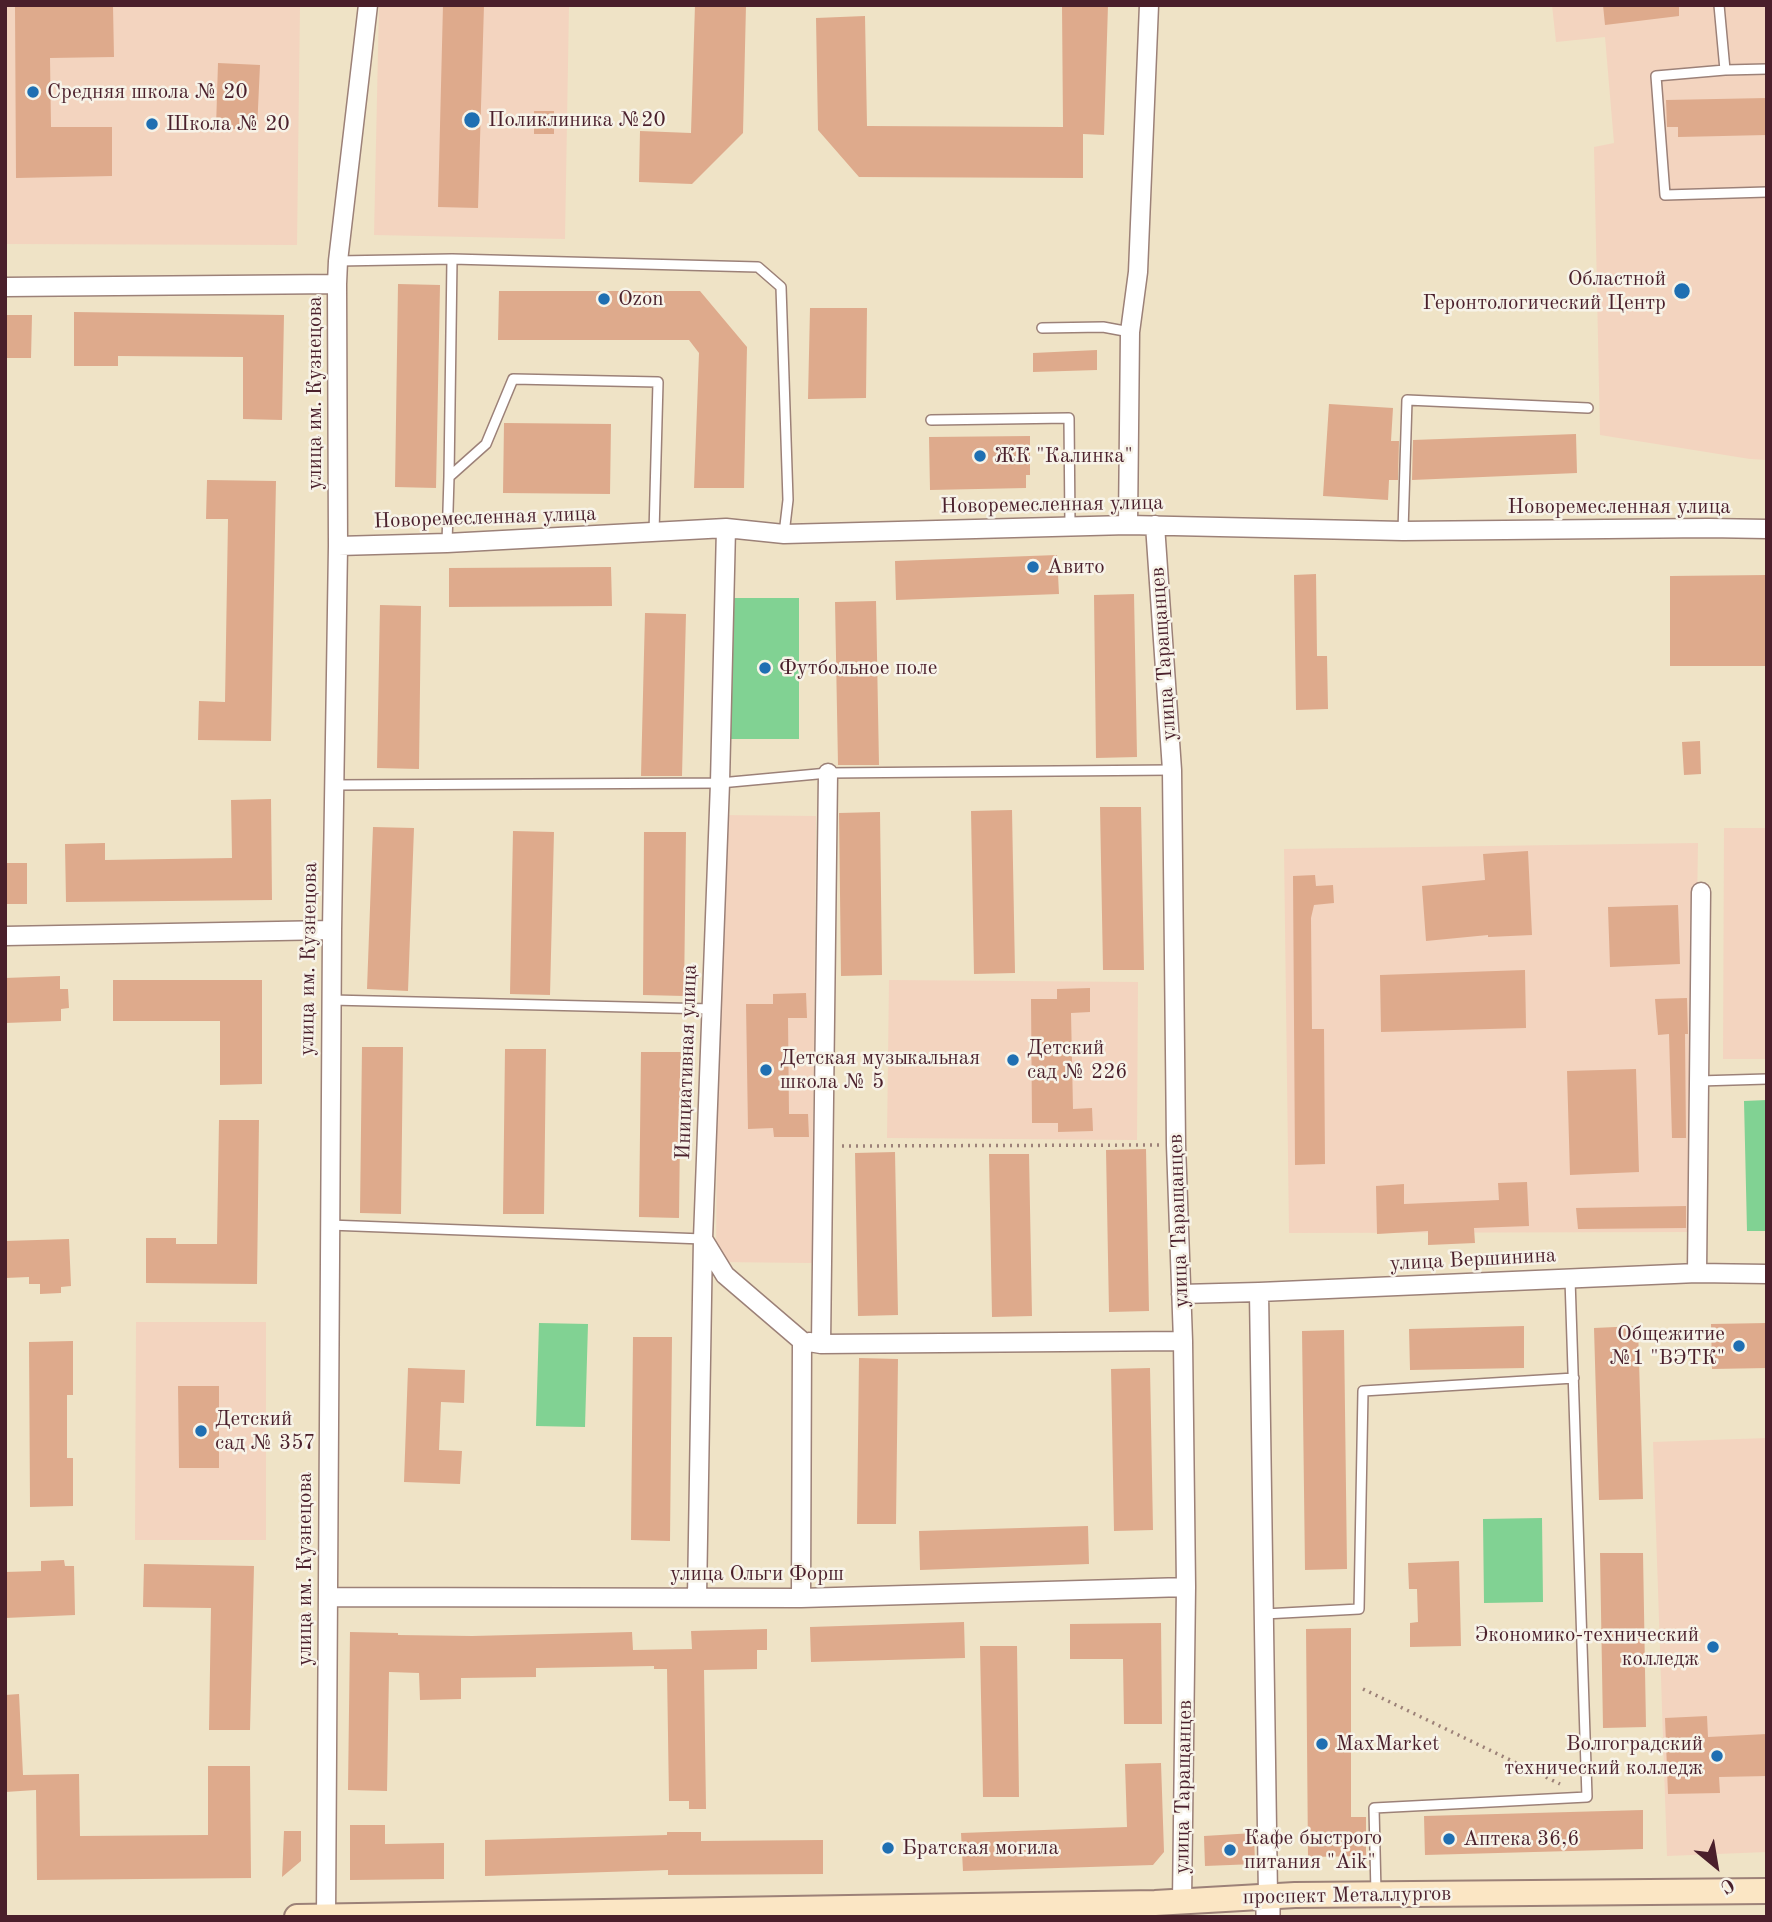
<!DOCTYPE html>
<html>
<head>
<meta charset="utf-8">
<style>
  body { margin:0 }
  #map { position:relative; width:1772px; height:1922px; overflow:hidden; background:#efe3c6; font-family:"Old Standard TT",serif }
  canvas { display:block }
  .frame { position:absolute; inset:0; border:7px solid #4a1f2b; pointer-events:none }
  .north { position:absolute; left:1681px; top:1831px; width:70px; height:70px; -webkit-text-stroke:5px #f7f3e8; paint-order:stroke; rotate:150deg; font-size:19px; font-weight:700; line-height:28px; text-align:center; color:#4a1f2b }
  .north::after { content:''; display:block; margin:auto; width:24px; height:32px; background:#4a1f2b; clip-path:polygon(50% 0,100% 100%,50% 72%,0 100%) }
</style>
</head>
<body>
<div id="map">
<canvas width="1772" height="1922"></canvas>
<div class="frame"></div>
<div class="north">С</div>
</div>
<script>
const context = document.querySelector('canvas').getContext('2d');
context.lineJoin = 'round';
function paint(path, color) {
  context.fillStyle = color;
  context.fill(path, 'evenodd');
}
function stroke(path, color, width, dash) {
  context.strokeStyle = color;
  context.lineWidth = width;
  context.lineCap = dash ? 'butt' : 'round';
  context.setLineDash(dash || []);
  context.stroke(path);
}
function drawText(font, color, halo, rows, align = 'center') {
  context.font = font + ' "Old Standard TT",serif';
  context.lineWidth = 5;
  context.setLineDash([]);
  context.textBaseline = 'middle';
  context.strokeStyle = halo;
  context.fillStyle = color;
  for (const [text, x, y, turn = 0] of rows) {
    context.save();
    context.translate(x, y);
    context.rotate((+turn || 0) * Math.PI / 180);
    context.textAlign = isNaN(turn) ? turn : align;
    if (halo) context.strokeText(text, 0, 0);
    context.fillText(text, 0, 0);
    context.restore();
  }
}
const built = new Path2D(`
  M5,5H300L297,245L5,244Z
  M379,5H569L565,239L374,235Z
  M1552,5H1767V460L1750,459L1600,435L1594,147L1614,143L1605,37L1556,42Z
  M719,815L816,816L812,1263L716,1262Z
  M1724,828H1767V1059H1723Z
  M1698,843L1692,1232L1289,1233L1284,849Z
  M889,980L1138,982L1137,1140L887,1138Z
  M136,1322H266V1540H135Z
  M1767,1438V1852L1667,1856L1653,1442Z`);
const green = new Path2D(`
  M731,598H799V739H730Z
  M1767,1100V1231H1747L1744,1101Z
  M539,1323L588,1324L585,1427L536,1426Z
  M1542,1518L1543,1602L1484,1603L1483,1519Z`);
const building = new Path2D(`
  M443,5H484L478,208L438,207Z
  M695,5H746L743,133L692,184L639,182L640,131L691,133Z
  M1062,5H1108L1104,135L1083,134V178L859,177L818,130L816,18L865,16L867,126L1063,127Z
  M1603,5H1679V16L1605,25Z
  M113,6L114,57L50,58L51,127H112V176L16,178L15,7Z
  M218,63L260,65L257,130L216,128Z
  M1767,98V135L1678,137V127H1667L1666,100Z
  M534,111H554V134H534Z
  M398,284L440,285L436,488L395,487Z
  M499,291H700L747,347L744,488H694L699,353L689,340H498Z
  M810,308H867L866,398L808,399Z
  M74,312L284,315L282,420L243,419V357L118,356V366H74Z
  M5,315H32L31,358H5Z
  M1097,350V370L1033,372V353Z
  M1329,404L1393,408L1391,441H1399L1398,480H1389L1388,500L1323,496Z
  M504,423L611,424L610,494L503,493Z
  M1576,434L1577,473L1412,480L1413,440Z
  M1030,436V475H1026V488L930,490L929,437Z
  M207,480L276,481L271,741L198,740L199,701L225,702L228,519H206Z
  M1057,555L1059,594L896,600L895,561Z
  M611,567L612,606L449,607V568Z
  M1316,574L1317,656H1327L1328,709L1296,710L1294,575Z
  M1767,575L1766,666H1670V576Z
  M1134,594L1137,757L1096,758L1094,595Z
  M876,601L879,765H838L835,602Z
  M380,605L421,606L419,769L377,768Z
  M645,613L686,614L682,776H641Z
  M1700,741L1701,774L1684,775L1682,742Z
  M271,799L272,900L66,902L65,844L105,843V860L232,858L231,800Z
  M1100,807H1141L1144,970H1103Z
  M1012,810L1015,973L974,974L971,811Z
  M880,812L882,975L841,976L839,813Z
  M373,827L414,828L408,991L367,989Z
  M513,831L554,832L550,995L510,994Z
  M644,832H686L684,996L643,995Z
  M1528,851L1532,935L1488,937V935L1426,941L1422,886L1485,880L1483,854Z
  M5,863H27V904H5Z
  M1315,875L1316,886L1333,885L1334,903L1314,905L1311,918L1312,1029H1324L1325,1164L1295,1165L1293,876Z
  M1678,905L1680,964L1610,967L1608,907Z
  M1525,970L1526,1028L1381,1032L1380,975Z
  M60,976V989H68L69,1008L61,1009V1021L5,1023V978Z
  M113,980H262V1084L220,1085V1021H113Z
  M1090,988V1012L1071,1013L1073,1109L1092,1108L1093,1131L1058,1132V1123H1032L1031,999H1057V989Z
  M806,993L807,1018H788L789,1114H808L809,1137H774L773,1128L748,1129L746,1004H773V994Z
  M1687,998L1688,1034H1685L1686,1138H1672L1669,1034L1658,1035L1655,999Z
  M362,1047H403L401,1214L360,1213Z
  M505,1049H546L544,1214H503Z
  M641,1052H681L679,1218L639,1217Z
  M1636,1069L1639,1172L1570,1175L1567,1071Z
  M219,1120H259L257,1284L146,1283V1238H176V1244H217Z
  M1146,1149L1149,1311L1109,1312L1106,1150Z
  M895,1152L898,1315L858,1316L855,1153Z
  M989,1154H1029L1032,1316L992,1317Z
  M1527,1182L1529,1226L1474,1228L1475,1243L1428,1245V1231L1377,1234L1376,1186L1404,1184V1204L1499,1200L1498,1183Z
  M1686,1206V1228L1578,1229L1576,1208Z
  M69,1239L71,1286L61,1287V1293L40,1294V1284H29V1277L5,1278V1241Z
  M1767,1323V1368L1712,1369L1711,1324Z
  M1524,1326V1368L1410,1370L1409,1329Z
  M1638,1326L1643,1499L1599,1500L1594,1328Z
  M1344,1330L1347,1569L1305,1570L1302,1331Z
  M633,1337H672L670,1541L631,1540Z
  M73,1341V1395H67V1458H73V1506L30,1507L29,1342Z
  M859,1358L898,1359L896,1524H857Z
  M408,1368L465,1370L464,1403L441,1402L439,1450L462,1451L460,1484L404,1482Z
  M1150,1368L1153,1530L1114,1531L1111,1369Z
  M178,1386H219V1468H179Z
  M1088,1526L1089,1564L920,1570L919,1531Z
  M1600,1553H1643L1646,1727L1603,1728Z
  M64,1560L65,1566H74L75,1615L5,1618V1572L41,1571V1561Z
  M1459,1561L1461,1646L1410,1647V1623L1418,1622L1417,1589H1409L1408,1563Z
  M144,1564L254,1566L250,1730H209L211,1608L143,1607Z
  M964,1622L965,1658L811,1662L810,1627Z
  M1161,1623L1162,1724H1124L1123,1659H1070V1624Z
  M1351,1628V1817H1366V1856L1308,1857L1306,1629Z
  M767,1629V1650H757V1669L704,1670L706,1809H689V1801H669L667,1669H654V1666L536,1668V1677L461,1678V1699L420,1700L419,1673L389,1672L387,1791L348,1790L350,1632L398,1633V1635L472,1636L632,1632L633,1650L692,1649L691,1631Z
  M980,1646H1017L1019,1797H983Z
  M19,1694L23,1775L79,1774L80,1836L208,1835V1766H250L251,1878L37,1880L36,1790L5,1792V1695Z
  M1707,1716L1708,1737L1767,1734V1776L1719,1777L1720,1793L1668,1794L1665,1718Z
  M1161,1763L1164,1852L1153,1865L963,1871L961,1833L1127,1827L1125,1764Z
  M1643,1810V1849L1425,1855L1424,1816Z
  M350,1825H385V1844L444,1843V1879L350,1880Z
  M284,1831H301V1861L282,1877Z
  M667,1832H701V1841L823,1840V1874L668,1875V1870L485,1876V1840L667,1835Z
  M1254,1833L1255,1864L1205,1866L1204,1836Z`);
const path = new Path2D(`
  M842,1146L1160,1145
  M1363,1689L1560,1784`);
const service = new Path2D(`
  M1719,5L1725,70L1656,76L1665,195L1767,192
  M1725,70L1767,69
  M452,259L758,267L781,287L788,500L784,534
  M338,261L452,259L449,477
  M1042,328L1103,327L1130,332
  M931,420L1069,418L1070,526
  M1403,531L1407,400L1588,408
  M447,543L449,477L486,444L513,379L658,382L654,533
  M335,785L720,783L828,773L1172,770
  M331,1000L712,1009
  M1699,1081L1767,1079
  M329,1225L703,1239
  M1264,1614L1359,1609L1363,1391L1574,1378
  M1376,1893L1374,1808L1587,1797L1570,1279`);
const minor = new Path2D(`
  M5,287L337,284
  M1128,525L1130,332L1138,272L1149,5
  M1155,525L1172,770L1176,1145L1183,1341L1186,1587L1182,1901
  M338,546L447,543L726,528L784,534L1128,525L1403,531L1708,528L1767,529
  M5,936L332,930
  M703,1239L725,1275L802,1341L801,1598
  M1697,1273L1701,892
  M1259,1292L1268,1896
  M1181,1294L1259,1292L1697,1273L1767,1274
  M809,1342L821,1344L1183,1341
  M821,1344L828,773
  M328,1597L801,1598L1186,1587
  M697,1597L703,1239L720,783L726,528
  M326,1916L332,930L338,546L337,284L338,261L368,5`);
const tertiary = new Path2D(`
  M1268,1896V1917`);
const secondary = new Path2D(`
  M297,1917L1155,1903L1295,1895L1767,1891`);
const markers = [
  [33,92,7,"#1f6fb2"],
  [472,120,9,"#1f6fb2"],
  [152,124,7,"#1f6fb2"],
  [1682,291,9,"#1f6fb2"],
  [604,299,7,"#1f6fb2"],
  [980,456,7,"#1f6fb2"],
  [1033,567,7,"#1f6fb2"],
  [765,668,7,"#1f6fb2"],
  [1013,1060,7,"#1f6fb2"],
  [766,1070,7,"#1f6fb2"],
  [1739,1346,7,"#1f6fb2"],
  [201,1431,7,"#1f6fb2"],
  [1713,1647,7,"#1f6fb2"],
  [1322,1744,7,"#1f6fb2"],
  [1717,1756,7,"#1f6fb2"],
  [1449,1839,7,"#1f6fb2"],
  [888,1848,7,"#1f6fb2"],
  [1230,1850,7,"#1f6fb2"]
];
const poiNames = [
  ["Средняя школа № 20",47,92],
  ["Поликлиника №20",488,120],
  ["Школа № 20",166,124],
  ["Областной",1666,279,"right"],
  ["Геронтологический Центр",1666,303,"right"],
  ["Ozon",618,299],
  ["ЖК \"Калинка\"",994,456],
  ["Авито",1047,567],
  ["Футбольное поле",779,668],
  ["Детский",1027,1048],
  ["сад № 226",1027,1072],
  ["Детская музыкальная",780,1058],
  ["школа № 5",780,1082],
  ["Общежитие",1725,1334,"right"],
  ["№1 \"ВЭТК\"",1725,1358,"right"],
  ["Детский",215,1419],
  ["сад № 357",215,1443],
  ["Экономико-технический",1699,1635,"right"],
  ["колледж",1699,1659,"right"],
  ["MaxMarket",1336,1744],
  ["Волгоградский",1703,1744,"right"],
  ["технический колледж",1703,1768,"right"],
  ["Кафе быстрого",1244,1838],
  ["питания \"Aik\"",1244,1862],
  ["Аптека 36,6",1463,1839],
  ["Братская могила",902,1848]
];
const streetNames = [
  ["улица им. Кузнецова",315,393,-90],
  ["Новоремесленная улица",1052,505,-1],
  ["Новоремесленная улица",1619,507],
  ["Новоремесленная улица",485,518,-2],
  ["улица Таращанцев",1164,654,-94],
  ["улица им. Кузнецова",309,959,-89],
  ["Инициативная улица",687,1062,-88],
  ["улица Таращанцев",1179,1221,-92],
  ["улица Вершинина",1473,1260,-3],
  ["улица им. Кузнецова",305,1569,-90],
  ["улица Ольги Форш",757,1574],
  ["улица Таращанцев",1184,1787,-89],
  ["проспект Металлургов",1347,1896,-1]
];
paint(built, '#f3d4bf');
paint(green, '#81d293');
paint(building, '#deaa8c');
stroke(service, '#9c8178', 12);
stroke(minor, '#9c8178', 21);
stroke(tertiary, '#9c8178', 26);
stroke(secondary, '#9c8178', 28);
stroke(path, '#9c8178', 3.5, [2, 5]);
stroke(service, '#fff', 9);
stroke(minor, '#fff', 18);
stroke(tertiary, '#fff', 23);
stroke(secondary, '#fbe6c4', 24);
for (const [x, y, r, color] of markers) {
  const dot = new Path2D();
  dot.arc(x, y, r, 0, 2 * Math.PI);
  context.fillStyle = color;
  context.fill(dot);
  stroke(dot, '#f7f3e8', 2.5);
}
drawText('21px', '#4a1f2b', '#f7f3e8', poiNames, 'left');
drawText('21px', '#4a1f2b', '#f7f3e8', streetNames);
</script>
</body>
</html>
